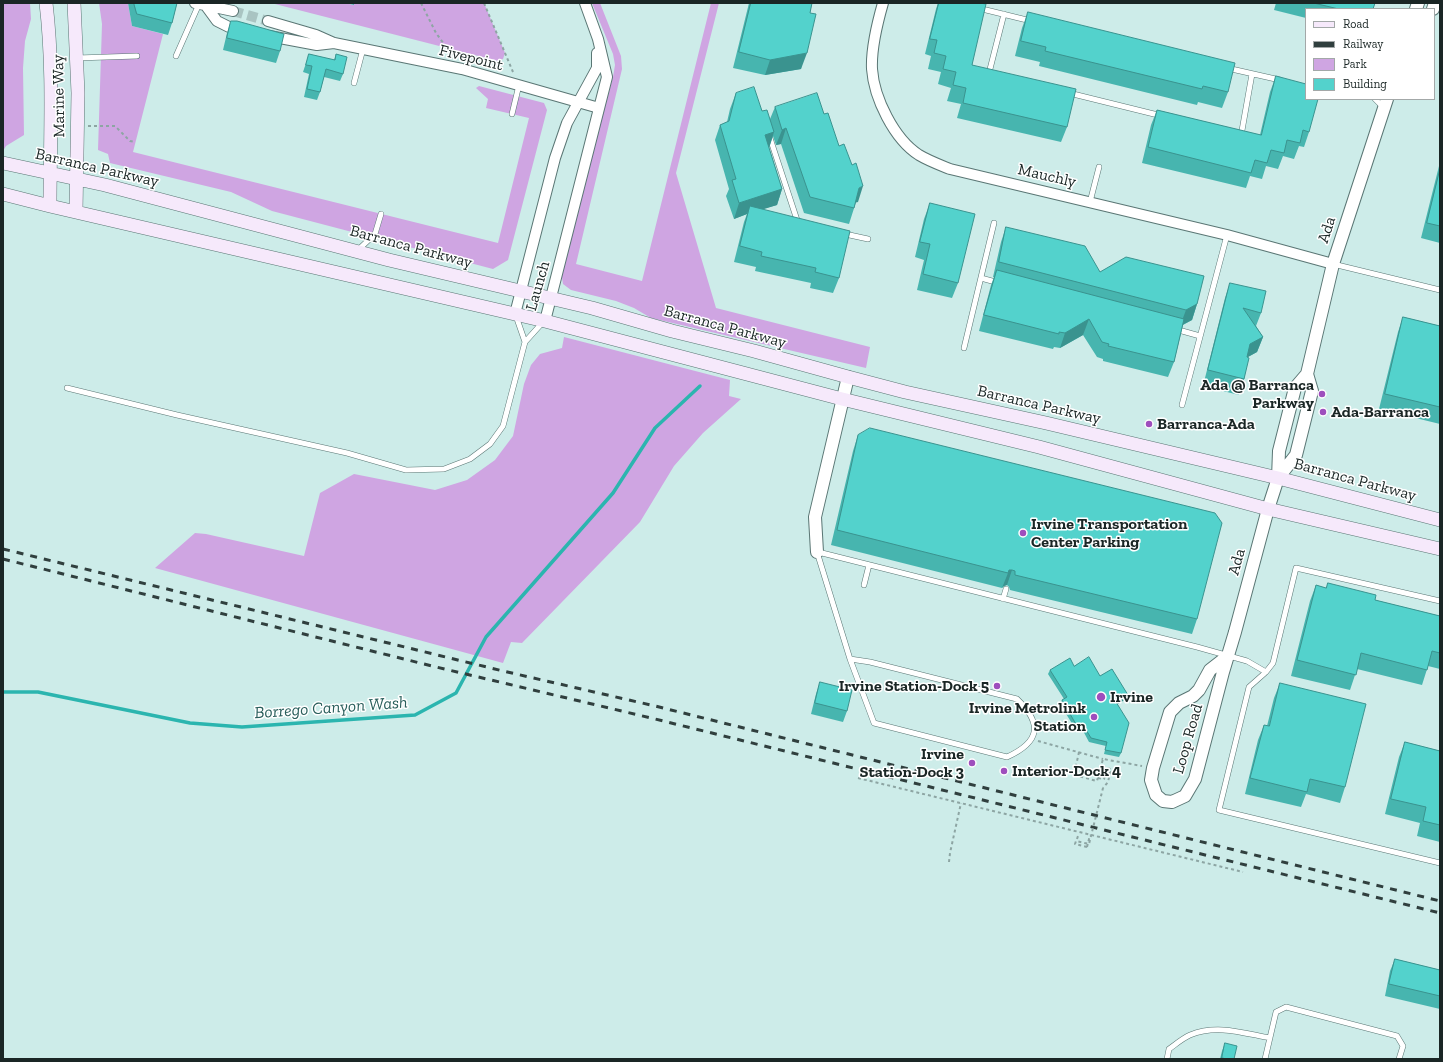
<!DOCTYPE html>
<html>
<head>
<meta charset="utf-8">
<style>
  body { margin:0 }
  #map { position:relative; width:1443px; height:1062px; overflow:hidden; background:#cdece9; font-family:"Zilla Slab",serif }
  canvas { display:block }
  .frame { position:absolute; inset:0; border:4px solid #1a2625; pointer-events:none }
  .legend { position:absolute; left:1305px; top:8px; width:130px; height:92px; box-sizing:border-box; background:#fff; border:1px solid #a3a8a8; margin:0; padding:5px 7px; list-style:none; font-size:12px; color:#1a2625 }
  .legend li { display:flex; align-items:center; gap:8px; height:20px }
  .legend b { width:20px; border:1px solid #a3a8a8 }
</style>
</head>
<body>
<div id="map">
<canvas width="1443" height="1062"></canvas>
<div class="frame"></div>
<ul class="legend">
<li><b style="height:5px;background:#f6e9fb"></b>Road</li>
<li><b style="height:5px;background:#303f3e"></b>Railway</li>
<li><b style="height:11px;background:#cfa5e2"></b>Park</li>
<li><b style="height:11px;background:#53d2cc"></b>Building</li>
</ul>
</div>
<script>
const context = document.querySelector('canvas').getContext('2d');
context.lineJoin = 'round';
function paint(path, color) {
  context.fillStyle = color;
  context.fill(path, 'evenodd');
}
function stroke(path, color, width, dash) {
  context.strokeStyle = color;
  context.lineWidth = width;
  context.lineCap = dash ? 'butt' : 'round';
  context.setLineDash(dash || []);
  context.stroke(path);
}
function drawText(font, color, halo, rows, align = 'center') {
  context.font = font + ' "Zilla Slab",serif';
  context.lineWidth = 3;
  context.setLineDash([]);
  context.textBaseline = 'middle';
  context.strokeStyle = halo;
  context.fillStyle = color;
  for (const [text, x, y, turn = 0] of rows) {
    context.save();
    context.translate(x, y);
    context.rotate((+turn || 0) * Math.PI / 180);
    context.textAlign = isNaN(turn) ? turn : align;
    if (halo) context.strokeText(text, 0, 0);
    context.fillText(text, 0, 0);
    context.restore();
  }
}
const green = new Path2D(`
  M3,3H30L31,19L25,41L23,68L24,135L6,146L3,151Z
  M99,3H128L132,26L163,34L133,152L498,243L529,118L486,108L488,99L476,88L479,86L544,103L547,110L508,260L493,269L272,211L231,192L110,163L108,154L98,150L102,24Z
  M271,3H346L353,5L354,3H484L505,53L503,59L498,61Z
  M592,3H600L621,56L622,69L576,264L642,281L711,3H719L676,173L716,308L870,347L866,368L651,318L634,308L616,301L571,290L563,284L561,271L613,77L615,65L613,54Z
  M564,337L730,380L729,396L741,399L703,433L674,466L640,522L522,643L511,642L503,663L155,568L195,533L206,534L304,556L320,493L354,474L435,490L467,480L495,460L513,436L524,384L531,365L540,354L562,348Z`);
const stream = new Path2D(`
  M3,692H38L190,723L242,727L415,715L456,693L486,637L613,493L655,428L700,386`);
const minorTunnel = new Path2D(`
  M233,11L268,21`);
const path = new Path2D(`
  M421,3L436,33L452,55
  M484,3L513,72
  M88,126H115L130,141L135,142
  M1038,741L1103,759
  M1079,752L1074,775L1097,781L1103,759L1142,766
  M858,778L1243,872
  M1098,778L1104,779L1107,768L1111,769L1108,782L1103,788
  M1077,839L1078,836
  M1087,847L1090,835
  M949,862L950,853L961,803`);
const service = new Path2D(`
  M978,8L1031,21
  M176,56L199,4
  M77,58L137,56
  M1227,68L1280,80
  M991,73H989L1004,14
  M354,83L363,49
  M1069,93L1162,116
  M1375,99L1383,107
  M512,114L519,85
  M769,135L798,223H800
  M1239,136H1241L1252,74
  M1090,202L1099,167
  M845,234L868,239
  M358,250L375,234L381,214
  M1333,264L1440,290
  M981,278L999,283
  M516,316L525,342
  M1175,329L1200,336
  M964,348L994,223
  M67,388L177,415L347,453L406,470L444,469L470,459L490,444L503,426L525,342L543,322
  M1182,405L1227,235
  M817,552L850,659L874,723L1007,757C1040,742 1043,724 1017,699L870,662L850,659
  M818,552L1197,647L1247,661L1266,672
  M864,585L869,565
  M1003,599L1006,589
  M1440,601L1296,568L1273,663L1266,672L1249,687L1219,810L1440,863
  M1167,1059L1169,1049C1176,1044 1183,1038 1190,1035C1217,1024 1243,1033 1270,1038
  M1265,1059L1276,1012L1286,1007L1397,1036L1403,1046L1399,1059`);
const minor = new Path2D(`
  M195,3L233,11
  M883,3C877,24 871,48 872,69C874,98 894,139 919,155C929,161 940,165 950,169L1227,235L1333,264
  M206,6L217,21L229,27
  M268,21L316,35L334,43L462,69L599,108
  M269,36L317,45L334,43
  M515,314L555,158L567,123L597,68V53
  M545,321L607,77L598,39L585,3`);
const tertiary = new Path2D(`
  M1416,9L1418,3
  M1433,9L1435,3
  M1278,478L1296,455L1312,391L1307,374
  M817,552L815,517L848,377
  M1228,656L1210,670L1199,690L1193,696L1179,703L1170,712L1153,768L1151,780L1156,795L1163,801L1172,802L1185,796L1195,779L1223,672L1235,632L1268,509L1278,478L1279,451L1295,388L1307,374L1333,264L1387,99`);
const secondary = new Path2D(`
  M46,3C54,70 50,138 50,206
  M74,3L78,93L76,212
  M3,163L105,185L389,260L592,308L672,331L754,351L848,377L905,392L1046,423L1278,478L1440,520
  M3,194L50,206L545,321L842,399L1039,447L1268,509L1440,549`);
const rail = new Path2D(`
  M3,549L503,671L655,706L1440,901
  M3,559L432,666L651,718L1440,913`);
const pathBridge = new Path2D(`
  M1087,847L1075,844L1076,841L1089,844L1103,788`);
const wall = new Path2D(`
  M128,3H177L172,23L168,35L132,26Z
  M346,3H354V5Z
  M749,3H812L810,13L801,69L765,75L733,68Z
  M938,3H980L972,65L1067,127L1061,142L957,118L961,104L947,101L951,88L938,84L941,72L928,69L931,56L925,54L936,9Z
  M1276,3H1375L1373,9H1306V18L1274,10Z
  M1028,12L1228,92L1222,108L1198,102L1197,105L1039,66L1040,62L1015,56L1022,28Z
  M231,21L280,51L276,63L223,50L227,33Z
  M309,54L334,60L336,54L343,74L340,81L324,77L320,92L317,100L304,97L309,74L303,72Z
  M1276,76L1309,132L1304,147L1299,146L1294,159L1283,156L1278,169L1266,166L1262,179L1250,176L1246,188L1142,163L1151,125L1157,110L1260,135L1270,92Z
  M736,93L762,111L770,119L775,107L824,114L858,202H856L849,224L804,213L781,144L776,145L773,136L769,148L782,189L777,205L762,209L839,278L833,293L810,288L811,283L755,271L756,267L734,262L744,222L747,214L734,219L726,196L729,189L715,140L720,125L727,122L730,109Z
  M1440,162V243L1421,238Z
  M930,203L958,283L952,298L917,290L924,260L915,257L924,219Z
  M1006,227L1100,272L1197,304L1192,320L1183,325L1174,362L1168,377L1103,361V359L1097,357L1083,335L1060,348L1054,347L1053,349L979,331L991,285L994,277H993L1001,242Z
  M1230,283L1261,313L1256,326L1263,337L1257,352L1248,357L1244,379L1239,395L1203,386L1225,298Z
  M1403,317L1440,326V424L1379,409L1398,332Z
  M858,435L1197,619L1192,634L1010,590L1009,587L1007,585L1004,586L1002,588L831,545L853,451Z
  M1328,583L1375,600L1440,616V669L1428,666L1422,685L1357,669L1350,690L1291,676L1310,601L1316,585L1326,588Z
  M1074,666L1100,676L1126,699L1117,704L1121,753L1119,757L1104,754L1106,746L1089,742L1081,727L1076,730L1060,704L1062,700L1064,699L1048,674L1050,670Z
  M820,682L847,711L843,722L811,714L816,694Z
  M1280,683L1345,787L1340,803L1306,794L1301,807L1245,794L1258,740L1264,725L1267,726L1274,698Z
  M1405,742L1440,751V842L1417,836L1420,823L1385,814L1399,757Z
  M1395,959L1440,970V1009L1385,996L1390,971Z
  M1225,1043L1234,1059H1220L1222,1051Z`);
const shadedWall = new Path2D(`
  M807,53L801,69L765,75L770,60Z
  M786,128L781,144L776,145L782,130Z
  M774,132L769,148L765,135Z
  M863,186L858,202L854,203L859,188Z
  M782,189L777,205L748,214L750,206L747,214L734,219L739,203Z
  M1197,304L1192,320L1180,326L1186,310Z
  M1089,319L1083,335L1060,348L1065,333Z
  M1263,337L1257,352L1244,359L1250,344Z
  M1009,570H1012L1007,585L1004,586L1002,588L1008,573Z
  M1128,695L1126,699L1115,706L1116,702Z
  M1082,723L1081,727L1076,730L1077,726Z`);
const building = new Path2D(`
  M134,3H177L172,23L137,14Z
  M751,3H812L810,13L816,14L807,53L770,60L739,52Z
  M939,3H980L986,4L972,65L1076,89L1067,127L963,103L966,88L953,85L956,72L943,69L946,56L934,53L937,40L930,39Z
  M1314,3H1375L1373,9H1339Z
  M1028,12L1235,63L1228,92L1203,86L1202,89L1045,51L1046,47L1021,41Z
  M231,21H237L284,34L280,51L227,38Z
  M309,54L335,60L336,54L347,57L343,74L326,69L320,92L307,89L312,66L306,65Z
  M1276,76L1306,84V99H1318L1309,132L1303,130L1300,143L1287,140L1284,153L1271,150L1267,163L1255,160L1251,173L1148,147L1157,110L1261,135Z
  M754,87L762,111L767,110L774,132L765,135L782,189L739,203L732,180L736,179L720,125L729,121L736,93Z
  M817,93L824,114L828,113L839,146L844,144L852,165L856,163L863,186L859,188L854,208L810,197L786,128L782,130L775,107Z
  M1440,169V226L1427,223Z
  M930,203L975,214L958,283L923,274L930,244L920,242Z
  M750,206L850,231L839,278L815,272L816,268L761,256L762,252L740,246Z
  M1006,227L1085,246L1100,272L1126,257L1204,276L1197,304L1186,310L999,262Z
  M997,270L1184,319L1174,362L1108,346L1109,344L1102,342L1089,319L1065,333L1059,332V334L984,315Z
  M1230,283L1266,291L1261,313L1243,308L1263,337L1250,344L1247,357L1249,358L1244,379L1208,370Z
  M1403,317L1440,326V407L1385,394Z
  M870,428L1215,513L1222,523L1197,619L1015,575V571L1012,570H1009L1008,573L837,530L858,435Z
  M1328,583L1376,595L1375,600L1440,616V653L1432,651L1427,670L1361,653L1356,675L1297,660L1316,585L1326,588Z
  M1089,657L1100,676L1112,669L1128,695L1116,702L1129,723L1121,753L1105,750L1107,742L1091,738L1082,723L1077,726L1062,700L1067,697L1050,670L1070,658L1074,666Z
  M820,682L852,690L847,711L815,703Z
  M1280,683L1366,704L1345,787L1310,779L1307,792L1250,778L1264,725L1269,726Z
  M1405,742L1440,751V825L1423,821L1426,807L1391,799Z
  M1395,959L1440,970V996L1389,984Z
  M1225,1043L1237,1046L1234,1059H1227L1222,1058Z`);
const markers = [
  [1322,394,4,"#9e4ebd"],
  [1323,412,4,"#9e4ebd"],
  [1149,424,4,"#9e4ebd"],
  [1023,533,4,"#9e4ebd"],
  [997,686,4,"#9e4ebd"],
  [1101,697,5,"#9e4ebd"],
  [1094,717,4,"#9e4ebd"],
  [972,763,4,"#9e4ebd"],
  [1004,771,4,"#9e4ebd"]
];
const streetNames = [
  ["Fivepoint",471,58,14],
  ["Marine Way",59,96,-91],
  ["Barranca Parkway",97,168,13],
  ["Mauchly",1047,176,13],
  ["Ada",1327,230,-72],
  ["Barranca Parkway",411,247,15],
  ["Launch",538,286,-74],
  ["Barranca Parkway",725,327,15],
  ["Barranca Parkway",1039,405,13],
  ["Barranca Parkway",1355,480,15],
  ["Ada",1237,562,-75],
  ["Loop Road",1188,739,-74]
];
const poiNames = [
  ["Ada @ Barranca",1314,385,"right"],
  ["Parkway",1314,403,"right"],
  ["Ada-Barranca",1331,412],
  ["Barranca-Ada",1157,424],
  ["Irvine Transportation",1031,524],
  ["Center Parking",1031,542],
  ["Irvine Station-Dock 5",989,686,"right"],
  ["Irvine",1110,697],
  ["Irvine Metrolink",1086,708,"right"],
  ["Station",1086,726,"right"],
  ["Irvine",964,754,"right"],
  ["Station-Dock 3",964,772,"right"],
  ["Interior-Dock 4",1012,771]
];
const waterNames = [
  ["Borrego Canyon Wash",331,708,-4]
];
paint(green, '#cfa5e2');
stroke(stream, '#2bb5af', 3.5);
stroke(minorTunnel, '#a9c4c2', 10, [10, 5]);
stroke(service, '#5a7674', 6);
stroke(minor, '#5a7674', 12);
stroke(tertiary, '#5a7674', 14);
stroke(secondary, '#5a7674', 14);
stroke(path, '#8da5a3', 2, [3, 3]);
stroke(service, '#fff', 5);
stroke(minor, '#fff', 10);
stroke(tertiary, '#fff', 12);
stroke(secondary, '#f6e9fb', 13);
stroke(rail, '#303f3e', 3, [7, 7]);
stroke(pathBridge, '#8da5a3', 2, [3, 3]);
paint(wall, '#47b5af');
paint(shadedWall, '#3a938f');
paint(building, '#53d2cc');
stroke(building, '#3a938f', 1);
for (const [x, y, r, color] of markers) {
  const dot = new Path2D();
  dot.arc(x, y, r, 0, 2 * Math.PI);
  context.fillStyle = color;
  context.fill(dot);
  stroke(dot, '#fff', 1.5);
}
drawText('16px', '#1a2625', '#fff', streetNames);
drawText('bold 16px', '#1a2625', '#fff', poiNames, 'left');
drawText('italic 17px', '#295e5b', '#fff', waterNames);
</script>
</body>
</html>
